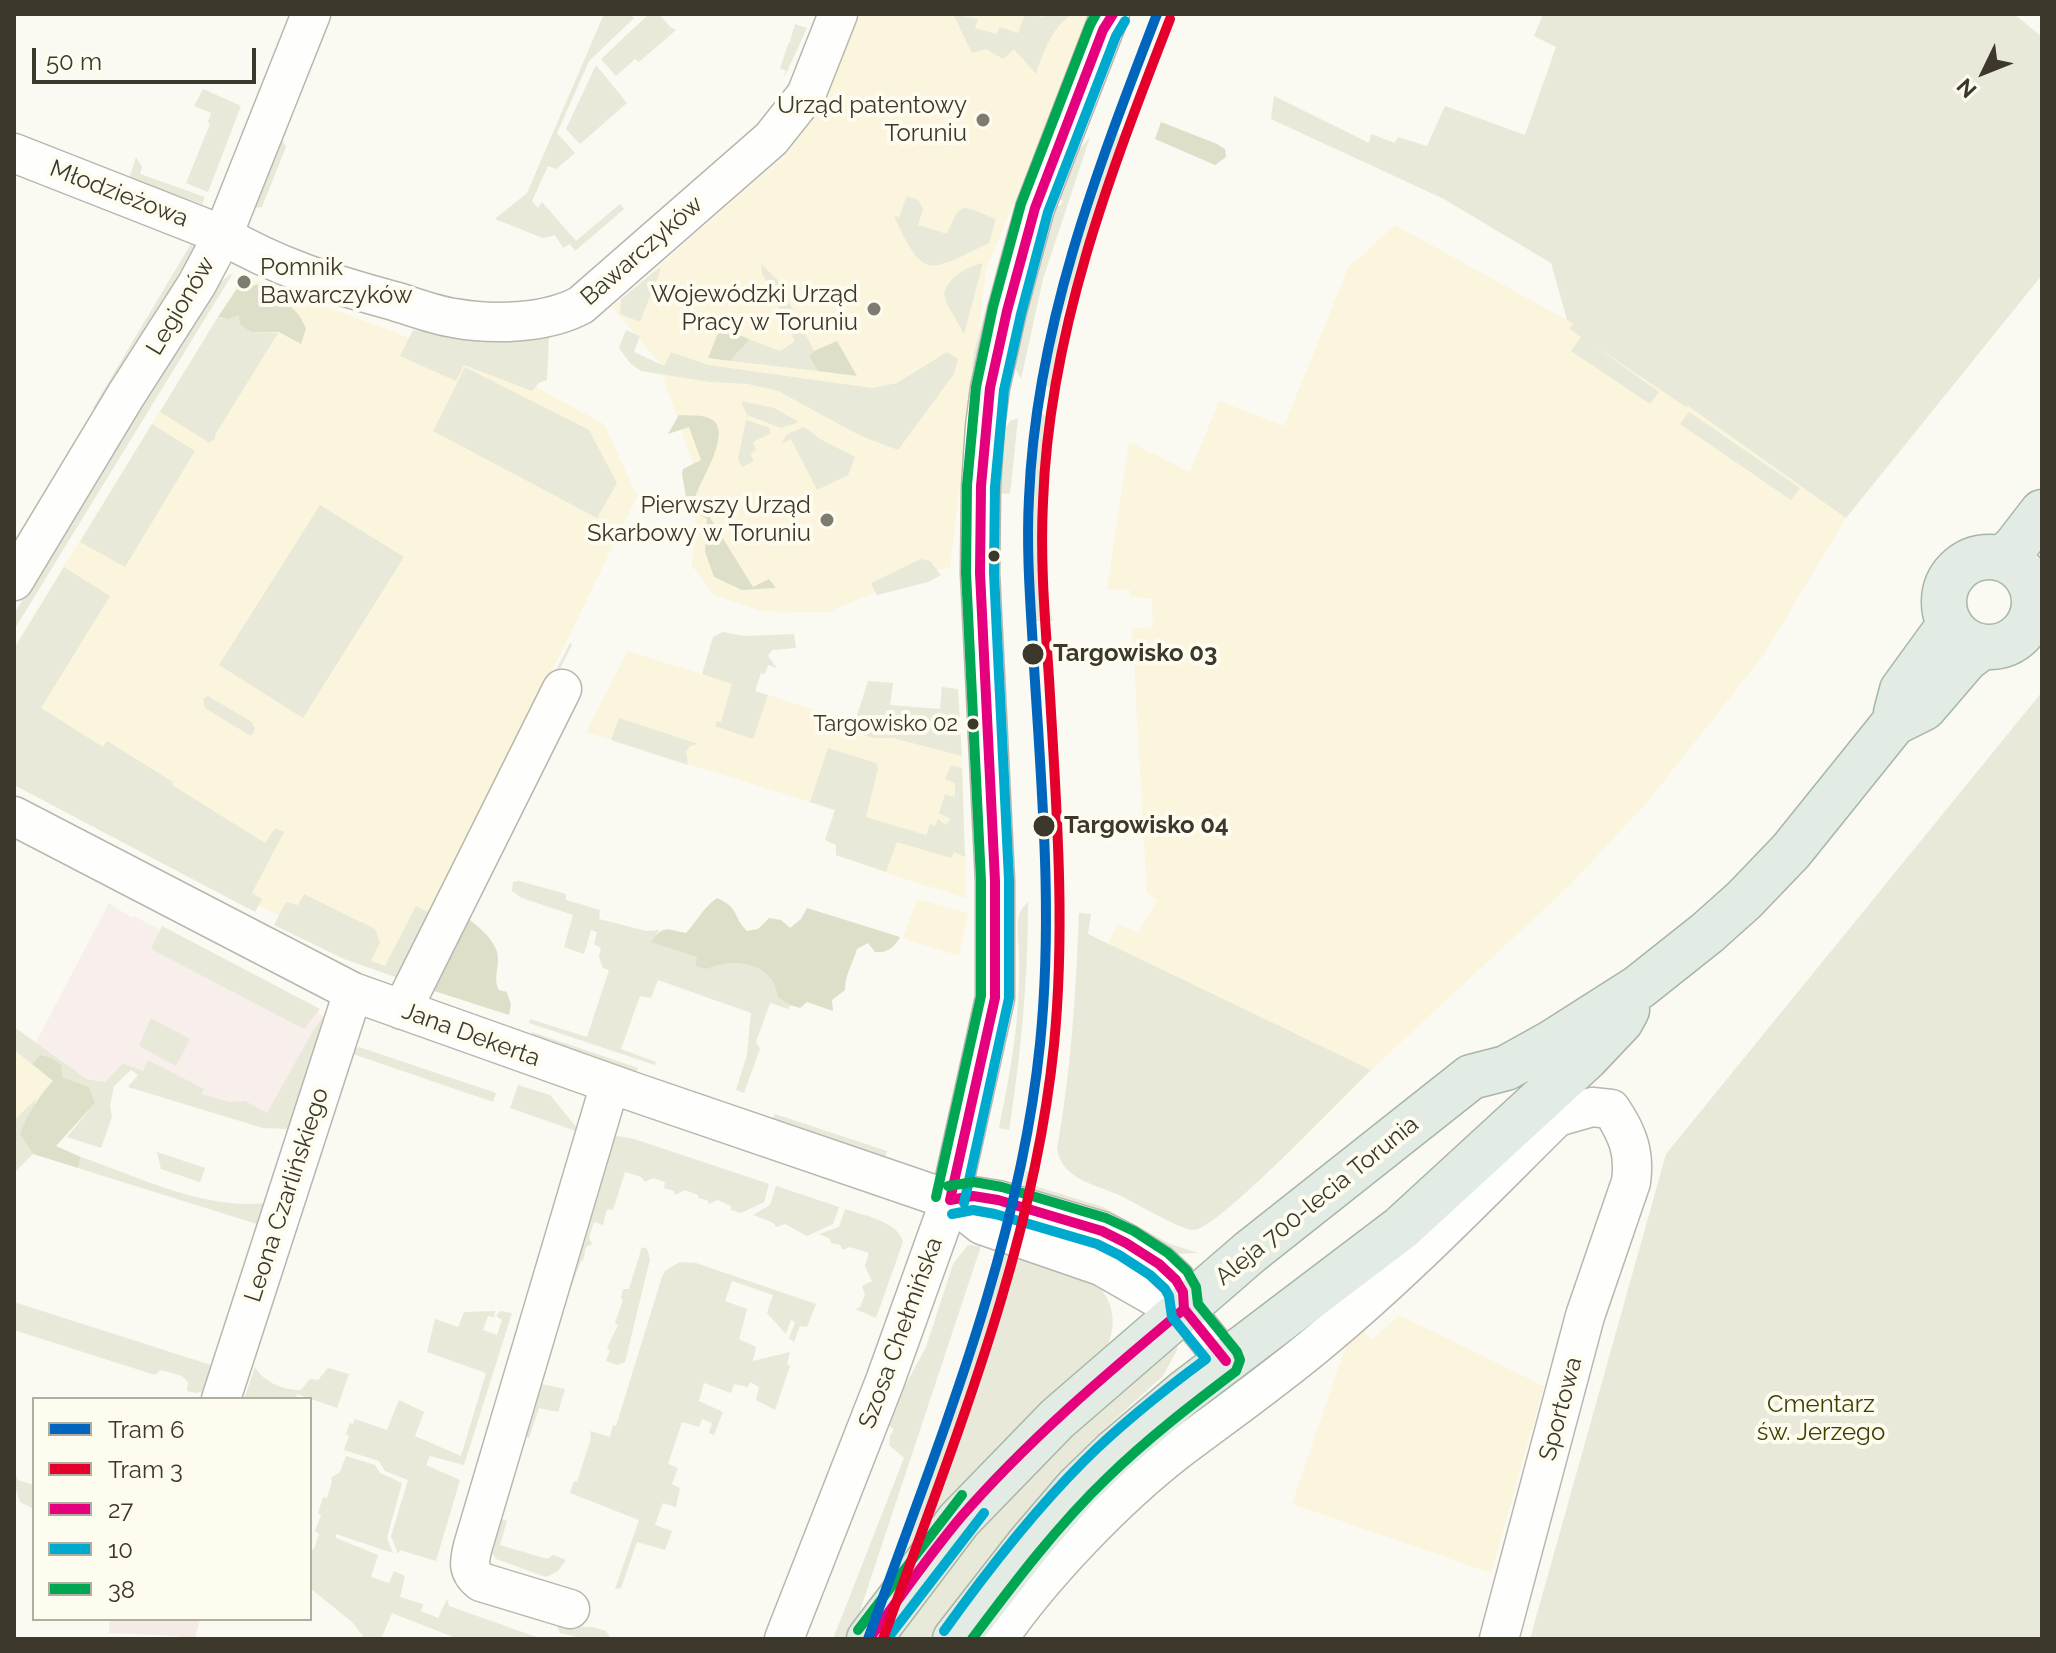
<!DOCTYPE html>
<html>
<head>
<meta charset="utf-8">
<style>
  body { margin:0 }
  #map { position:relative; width:2056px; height:1653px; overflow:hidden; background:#faf9f2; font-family:Raleway,sans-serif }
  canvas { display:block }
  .frame { position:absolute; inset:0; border:16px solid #3c382c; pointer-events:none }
  .legend { position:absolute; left:32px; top:1397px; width:280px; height:224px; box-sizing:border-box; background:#fefbef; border:2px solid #b0ada1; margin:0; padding:10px 14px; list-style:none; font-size:24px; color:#3c382c }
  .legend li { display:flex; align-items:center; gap:16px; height:40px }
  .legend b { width:40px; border:2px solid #b0ada1 }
  .north { position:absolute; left:1944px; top:32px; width:80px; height:80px; -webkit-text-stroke:6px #fefbef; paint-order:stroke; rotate:227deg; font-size:22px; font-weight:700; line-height:32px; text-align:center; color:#3c382c }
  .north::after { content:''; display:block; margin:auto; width:28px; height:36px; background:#3c382c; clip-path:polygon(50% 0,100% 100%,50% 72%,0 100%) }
  .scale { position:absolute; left:32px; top:48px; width:224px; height:36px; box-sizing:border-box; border:4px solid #3c382c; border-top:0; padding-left:10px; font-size:24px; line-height:28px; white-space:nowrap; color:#3c382c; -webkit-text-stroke:6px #fefbef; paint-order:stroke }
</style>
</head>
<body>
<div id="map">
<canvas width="2056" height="1653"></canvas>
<div class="frame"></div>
<ul class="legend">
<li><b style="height:10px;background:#0065bd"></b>Tram 6</li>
<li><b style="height:10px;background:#e4002b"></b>Tram 3</li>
<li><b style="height:10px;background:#e5007d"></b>27</li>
<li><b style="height:10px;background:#00a9ce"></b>10</li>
<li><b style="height:10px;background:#00a651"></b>38</li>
</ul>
<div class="north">N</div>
<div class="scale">50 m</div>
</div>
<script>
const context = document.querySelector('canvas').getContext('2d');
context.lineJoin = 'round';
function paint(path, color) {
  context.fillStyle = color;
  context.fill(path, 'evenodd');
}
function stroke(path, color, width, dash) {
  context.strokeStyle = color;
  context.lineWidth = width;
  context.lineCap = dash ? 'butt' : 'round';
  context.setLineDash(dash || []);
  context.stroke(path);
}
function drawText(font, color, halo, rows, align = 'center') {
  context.font = font + ' Raleway,sans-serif';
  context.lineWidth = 8;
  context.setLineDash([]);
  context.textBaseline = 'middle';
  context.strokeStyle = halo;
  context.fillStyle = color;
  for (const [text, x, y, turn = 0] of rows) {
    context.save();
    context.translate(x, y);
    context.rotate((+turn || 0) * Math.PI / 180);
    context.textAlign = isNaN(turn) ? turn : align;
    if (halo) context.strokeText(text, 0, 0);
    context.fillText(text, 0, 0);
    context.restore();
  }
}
const built = new Path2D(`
  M851,14H1091L986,270L950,568L924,572L828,612L762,611L714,595L692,566L698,479L658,361L612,307L788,153L821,89Z
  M1395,225L1567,320L1846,518L1762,657L1649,800L1569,886L1371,1070L1108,944L1118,923L1138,933L1157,900L1147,893L1132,629L1153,627L1152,599L1130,596V590L1107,589L1129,442L1190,472L1219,401L1284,426L1348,268Z
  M243,276L523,380L604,424L637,496L404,976L349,953L14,776V647Z
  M628,651L962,756L966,898L883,872L893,828L586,732Z
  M917,899L968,913L959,956L903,938Z
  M14,1027L86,1078L14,1148Z
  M1399,1315L1544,1386L1491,1573L1292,1504L1354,1322L1372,1340Z`);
const industrial = new Path2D(`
  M110,1619H200L195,1639H188L177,1636L109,1633Z`);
const medical = new Path2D(`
  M109,903L132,918L134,916L327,1018L291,1129L123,1063L105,1082L86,1078L36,1042Z`);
const green = new Path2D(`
  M604,14H630L634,18L589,61L557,133L575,153L556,169L548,166L532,201L538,208L542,202L576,241L620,204L624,209L575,251L570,244L563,248L555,235L543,238L495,219L527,193Z
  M649,14H659L670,27L676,30L639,62L635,59L616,76L601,59Z
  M953,14L978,19L975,28L996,34L1000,27L1018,33L1025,14L1044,17L1045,14H1074C1053,23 1043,54 1036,74L1014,49L1003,59L986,49L972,53Z
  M1543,14H2014L2042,37V275L1846,518L1688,406L1686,407L1592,344L1659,392L1650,404L1571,351L1581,337L1570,329L1573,324L1567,320L1551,263L1444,199L1271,119L1274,96L1369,143L1371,134L1395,143L1398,137L1427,146L1445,106L1525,135L1556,47L1534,36Z
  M795,24L807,28L784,78L786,71L780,68L789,42L796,44L790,41Z
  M596,65L627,103L580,144L566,129Z
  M203,89L241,106L208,192L186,183L210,124L208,122L211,113L194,106Z
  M1117,133L1125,137L1082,251L1063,314L1050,387L1045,386L1064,291Z
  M1090,137L1043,279L1021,379L1014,366L1031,283L1056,206H1060L1063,201L1059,198L1078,151Z
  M282,139L286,147L262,207L254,208Z
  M136,157L142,167L140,174L205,197L202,204L129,179Z
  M907,196L918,200L923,209L918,225L947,234C962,199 961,206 996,219L989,243C929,272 924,282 894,216L899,217Z
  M1008,226L1010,230L987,309L975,370L972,369L974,352Z
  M195,237L198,241L196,253L99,409L93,408Z
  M983,263L964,334L947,304L944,293C950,276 966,267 983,263Z
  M761,264L777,279L814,351L809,356L818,371L731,361C736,351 744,349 749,339L780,351L795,341L762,273Z
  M659,268L661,269L640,322L620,314L621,299Z
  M233,273L14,630V614L210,294L220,282Z
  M239,315L251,332L278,333L215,435V441L212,440L210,443L160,412L218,317L222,319Z
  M413,330L500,341L549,337L547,380L539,383L532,391L464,365L456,381L400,356Z
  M626,330L640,336L634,352L664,366L671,352L708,365L872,388L897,383L947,352L958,359L954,374L898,450L861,436L778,391L748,384L710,382L641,371L630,363L619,348Z
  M465,367L589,430L617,483L597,518L433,431Z
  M741,401L774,408L799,422L781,428L747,415Z
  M1689,412L1800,488L1791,500L1680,424Z
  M1042,414L1046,416L1039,531L1041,580L1053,621H1036C1032,552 1032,483 1042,414Z
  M1018,418L1010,494L998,493L1005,429L1010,421Z
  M746,420L768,427L771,433L753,442L756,450L750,454L754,461L742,467L738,459Z
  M152,424L195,451L125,567L80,542Z
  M804,427L820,439L855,457L848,475L817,490L791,439L781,444L787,434Z
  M320,505L404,557L303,718L219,665Z
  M921,559L930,561L941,575L928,582L877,595L871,583Z
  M64,567L110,596L41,708L103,747L107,741L173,782L172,785L265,843L275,828L284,832L252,893L262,899L255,912L14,785V649Z
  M723,632L744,636L794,634L796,648L772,650L768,656L777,668L768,665L765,674L761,673L755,691L768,695L753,739L715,726L717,721L721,722L732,684L702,674L713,637Z
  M570,643L572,645L404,980L344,959L274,925L286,902L298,905L304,894L375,929L380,942L371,961L385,966L416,906L430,913Z
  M868,681L893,683L890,705L940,709L942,687L958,689L962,756L893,738H874L852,731Z
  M2042,692V1639H1530L1666,1154Z
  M208,696L252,722L255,729L251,736L205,708L203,699Z
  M619,718L698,744L690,746L686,751L688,765L611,740Z
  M828,748L876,763L878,768L866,817L926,835L930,824L935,826L938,819L946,825L951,819L939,813L945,794L955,797V783L945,779L951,765L962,768L965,857L954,852L951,858L897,842L886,872L836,855V845L825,840L835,810L810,802Z
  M519,881L566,894V900L600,910L599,919L646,931L659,930L652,942L698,957L695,965L707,969C734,957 774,963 779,997L790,1005L788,1009L770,1003L756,1042L760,1049L744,1093L736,1090L747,1055L751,1013L658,980L651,998L640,996L621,1049L656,1062L655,1065L529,1023L530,1019L587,1037L609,970L603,968L599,957L601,948L594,944L597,932L591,930L584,954L564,947L573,915L522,898L512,891L513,882Z
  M1028,902C1028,979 1021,1054 1009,1130L999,1128C1012,1065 1021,1013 1019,949C1018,932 1014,914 1028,902Z
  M1079,913L1091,914L1088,934L1371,1070C1345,1095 1219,1228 1194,1230C1181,1231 1133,1201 1117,1194C1092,1184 1062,1178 1057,1149C1071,1071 1076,993 1079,913Z
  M162,926L320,1009L304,1029L151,949Z
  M327,1013L291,1129L263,1128L128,1087L138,1075L131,1070L114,1086L110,1106L112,1117L101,1148L67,1137L95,1103L89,1087L62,1077L40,1055L32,1064L14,1050V1027L87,1079L105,1082L123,1063L143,1071L148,1060L204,1089L201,1094L230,1102L245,1101L267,1113L314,1029Z
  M151,1018L190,1039L176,1066L139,1046Z
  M532,1032L638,1068L636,1074L530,1037Z
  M359,1047L496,1093L493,1102L353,1054L354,1049Z
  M518,1085L550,1095L577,1128L576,1131L510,1108Z
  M36,1099L33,1110L20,1134L33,1154L14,1173V1120Z
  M775,1114L887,1151L885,1159L772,1120Z
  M618,1136L634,1139L769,1184L764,1202L741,1213L731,1210V1206L718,1200L709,1204L707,1200L698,1198V1195L685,1190L675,1195L674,1191L664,1188L665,1182L653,1178L645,1182L641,1177L625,1172L613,1210L607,1209L603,1225L594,1222L589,1238L592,1244L586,1247L583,1261H581L571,1287L566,1284L611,1139Z
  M157,1152L205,1168L200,1182L161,1169Z
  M81,1157C139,1177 204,1210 266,1203L260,1225L78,1168Z
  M1026,1171L1030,1172L1033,1181L1038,1187L1103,1207L1170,1244L1198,1253L1174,1254L1021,1194Z
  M776,1186L839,1207L833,1224L807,1236L785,1224L776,1227L774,1223L753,1215L770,1205Z
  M845,1209C864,1216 898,1221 903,1242L876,1318L855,1309L860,1307L865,1294L862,1286L872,1281L865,1266L869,1253L850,1247L843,1250L840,1245L831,1243L830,1239L819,1234L839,1227Z
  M968,1245L981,1246L851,1638L833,1639L904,1458L889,1445L890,1436L894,1429L885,1423L926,1347L953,1264Z
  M642,1247L647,1249L650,1259L625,1362L617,1365L606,1361L610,1350L607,1348L618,1325L615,1323L623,1300L621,1298L623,1289H629Z
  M1007,1249C1024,1256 1089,1278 1099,1287C1116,1306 1116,1329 1105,1351L903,1561Z
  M680,1262L696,1263L816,1304L807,1327L800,1326L794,1342L789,1338L795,1322L791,1320L786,1334L767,1313L773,1295L732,1281L725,1301L747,1309L739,1339L756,1347L753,1361L790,1352L787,1364L790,1366L775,1410L756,1400L759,1387L750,1382L748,1387L734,1384L731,1393L704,1383L699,1401L723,1412L714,1435L709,1433L712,1423L702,1419L699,1427L682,1422L668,1464L678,1468L672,1484L680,1488L676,1507L663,1503L655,1525L672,1531L665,1550L637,1542L621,1588L615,1589L639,1520L570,1493L574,1481L577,1482L591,1438L590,1431L610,1437L613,1425L616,1426L662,1277L665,1271Z
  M14,1302L214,1366L204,1391L196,1393L187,1391L188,1382L182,1376L161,1370L155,1375L14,1330Z
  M495,1311L494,1317L488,1316L483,1330L497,1335L502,1320L496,1316L500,1311L512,1313L464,1465L430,1456L426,1465L460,1480L436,1561L400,1550L398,1554L391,1536L408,1480L385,1471L379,1461L344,1450L349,1436L346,1434L350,1423L353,1424L355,1419L387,1430L399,1400L424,1412L415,1436L461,1456L486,1373L427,1352L435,1319L458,1327L464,1312Z
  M1177,1344V1350L1163,1376L1095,1437L1059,1474L937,1639H888L1025,1473Z
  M255,1367C264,1382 282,1390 301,1390L310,1379L318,1380L328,1368L349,1374L337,1408L297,1394L295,1399H244Z
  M541,1384L565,1389L558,1412L539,1408L529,1438L523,1436L538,1385Z
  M346,1456L375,1465L380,1473L402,1483L387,1538L393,1553L336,1534V1538L378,1555L371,1577L389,1583L394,1571L405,1576L400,1597L423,1604L421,1611L438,1618L447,1599L449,1606L542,1639H458L392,1613L381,1639H365L353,1623L310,1588V1551L314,1549L319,1534L315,1531L321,1515L318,1513L323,1497L327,1498L332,1482L331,1478L340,1472Z
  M14,1470L18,1480L34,1485V1509L20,1502L14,1483Z
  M497,1517L507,1521L500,1545L547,1559L553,1555L566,1560L558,1571L546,1577L496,1559L490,1549Z
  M557,1626L593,1627L606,1631L611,1639H586L560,1633Z`);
const forest = new Path2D(`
  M1161,122L1217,144L1225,149L1226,157L1215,165L1155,139Z
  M260,284C268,306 293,294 306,329L301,344L279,332H251L240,324L239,315L229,319L218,317L237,289Z
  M720,328L749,339C744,349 736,351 731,361L708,358Z
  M837,341L857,376L818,371L809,356L814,351Z
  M679,415C688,416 703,414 711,419C733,430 702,478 696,495L753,587L769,579L776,588L742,590L714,577L705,552L707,519L688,508L682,474L683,469L701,460L689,427L668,434Z
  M717,898C740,908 732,916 747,931L758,929L769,918L781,920L790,928L801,919L807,908L900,937C894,948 887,953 875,952L868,943L857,949C853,964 845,973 845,990L832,1000L833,1011L807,1002L800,1008L790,1005L778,997C774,963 734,957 707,969L695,966L697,957L651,942C663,924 668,930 686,933C697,921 704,907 717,898Z
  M462,914C475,924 492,936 497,952C501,966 492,977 499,990L507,992L511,1005L509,1015L428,989Z
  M40,1055L52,1058L61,1065L62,1077L89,1087L95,1103L56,1146L81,1157L78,1168L33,1154L20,1134C28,1114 38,1097 53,1081L32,1064Z`);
const minor = new Path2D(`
  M14,153L223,235C276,267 335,285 394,301C414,307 434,315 454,318C492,325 546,324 581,305L771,139L806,95L838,14
  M14,581L126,395L197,284L223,235L311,14
  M14,816L353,992L634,1092L950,1200L982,1225L1101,1266L1171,1306L1184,1309
  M402,1010L562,689
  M950,1200L973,1196L998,1200L1102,1231L1126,1243L1159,1264L1176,1280L1183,1292L1184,1309L1226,1361
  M221,1399L353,992
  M570,1609L481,1582C467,1571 469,1562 473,1546L610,1084
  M784,1639L885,1381L950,1200L995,998V881L980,573L981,486L985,426L990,388L1007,311L1035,208L1110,14
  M998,1639C1043,1574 1116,1498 1178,1450C1227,1413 1277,1378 1323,1339C1406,1270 1481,1192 1557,1117L1592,1107L1611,1109C1628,1134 1635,1153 1631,1182L1585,1316L1499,1639`);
const major = new Path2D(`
  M1944 602a45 45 0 1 1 90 0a45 45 0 1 1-90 0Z
  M2002,559L2015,547L2042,512
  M1896,713L1902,690L1950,624
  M869,1639L959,1520L1057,1419L1250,1252L1471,1077L1506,1068L1551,1043L1639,987L1707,933L1744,900L1791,851L1894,723L1924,708L1966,659L1982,647
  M955,1639L1029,1544L1077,1488L1114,1452L1185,1392L1401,1228L1586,1058L1621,1021L1627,1010`);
const bus1 = new Path2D(`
  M950,1200L995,998V881L980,573L981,486L990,388L1007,311L1035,208L1103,30L1113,14
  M950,1200L973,1196L998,1200L1102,1231L1126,1243L1159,1264L1176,1280L1183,1292L1184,1309L1226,1361
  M869,1639C900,1598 928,1556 961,1517C1028,1440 1106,1374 1184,1309`);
const bus2 = new Path2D(`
  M964,1203L1009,998V880L994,573L995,487L1004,390L1021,314L1048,212L1116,36L1125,21
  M944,1631C987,1571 1032,1513 1084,1461C1122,1423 1164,1390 1206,1359L1172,1317L1169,1296L1165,1289L1150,1275L1119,1255L1097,1244L995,1214L973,1210L952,1214
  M887,1639L984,1513`);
const bus3 = new Path2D(`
  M948,1186L974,1182L1002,1187L1106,1218L1134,1231L1168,1253L1187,1271L1196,1287L1198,1304L1237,1352L1240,1360L1236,1371C1191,1405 1147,1439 1107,1478C1057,1526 1014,1583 972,1639
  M936,1197L981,996V881L966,573L967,485L976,387L993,307L1021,204L1090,25L1096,14
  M858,1630L962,1495`);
const tram1 = new Path2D(`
  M868,1639C937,1445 1019,1250 1040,1044C1053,917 1042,793 1034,666C1031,610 1026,554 1029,498C1036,328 1096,172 1157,14`);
const tram2 = new Path2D(`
  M883,1639C952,1445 1033,1252 1054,1045C1066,922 1056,801 1049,678C1045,619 1040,561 1043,502C1049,332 1109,176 1170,19`);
const markers = [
  [983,120,8,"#7e7c71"],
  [244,282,8,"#7e7c71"],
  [874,309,8,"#7e7c71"],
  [827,520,8,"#7e7c71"],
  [994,556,7,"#3c382c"],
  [1033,654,12,"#3c382c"],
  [973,724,7,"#3c382c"],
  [1044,826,12,"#3c382c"]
];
const busNames = [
  ["Targowisko 02",958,724]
];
const poiNames = [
  ["Urząd patentowy",967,106],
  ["Toruniu",967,134],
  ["Pomnik",260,268,"left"],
  ["Bawarczyków",260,296,"left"],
  ["Wojewódzki Urząd",858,295],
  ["Pracy w Toruniu",858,323],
  ["Pierwszy Urząd",811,506],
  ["Skarbowy w Toruniu",811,534]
];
const streetNames = [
  ["Młodzieżowa",119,194,21],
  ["Bawarczyków",642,251,-41],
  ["Legionów",181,306,-59],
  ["Jana Dekerta",471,1035,20],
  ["Leona Czarlińskiego",287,1195,-72],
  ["Aleja 700-lecia Torunia",1317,1201,-39],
  ["Szosa Chełmińska",901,1333,-70],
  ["Sportowa",1561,1409,-75]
];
const stopNames = [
  ["Targowisko 03",1053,654],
  ["Targowisko 04",1064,826]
];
const parkNames = [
  ["Cmentarz",1821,1405],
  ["św. Jerzego",1821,1433]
];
paint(built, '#fcf5dd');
paint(industrial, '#f4ebe4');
paint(medical, '#f8eeec');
paint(green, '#e8e9d9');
paint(forest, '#dddfc9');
stroke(minor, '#b8b6ae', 41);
stroke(major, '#a6b6a7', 47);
stroke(minor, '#fefefd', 38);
stroke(major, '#e2ebe4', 44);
stroke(bus1, '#e5007d', 10);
stroke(bus2, '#00a9ce', 10);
stroke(bus3, '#00a651', 10);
stroke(tram1, '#0065bd', 10);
stroke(tram2, '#e4002b', 10);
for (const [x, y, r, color] of markers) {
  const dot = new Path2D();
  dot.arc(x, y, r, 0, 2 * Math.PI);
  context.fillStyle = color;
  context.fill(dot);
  stroke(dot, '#fefbef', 3);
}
drawText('22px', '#3c382c', '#fefbef', busNames, 'right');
drawText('24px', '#3c382c', '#fefbef', poiNames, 'right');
drawText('24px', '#3c382c', '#fefbef', streetNames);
drawText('bold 24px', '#3c382c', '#fefbef', stopNames, 'left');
drawText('24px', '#3d3f01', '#fefbef', parkNames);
</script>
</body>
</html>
